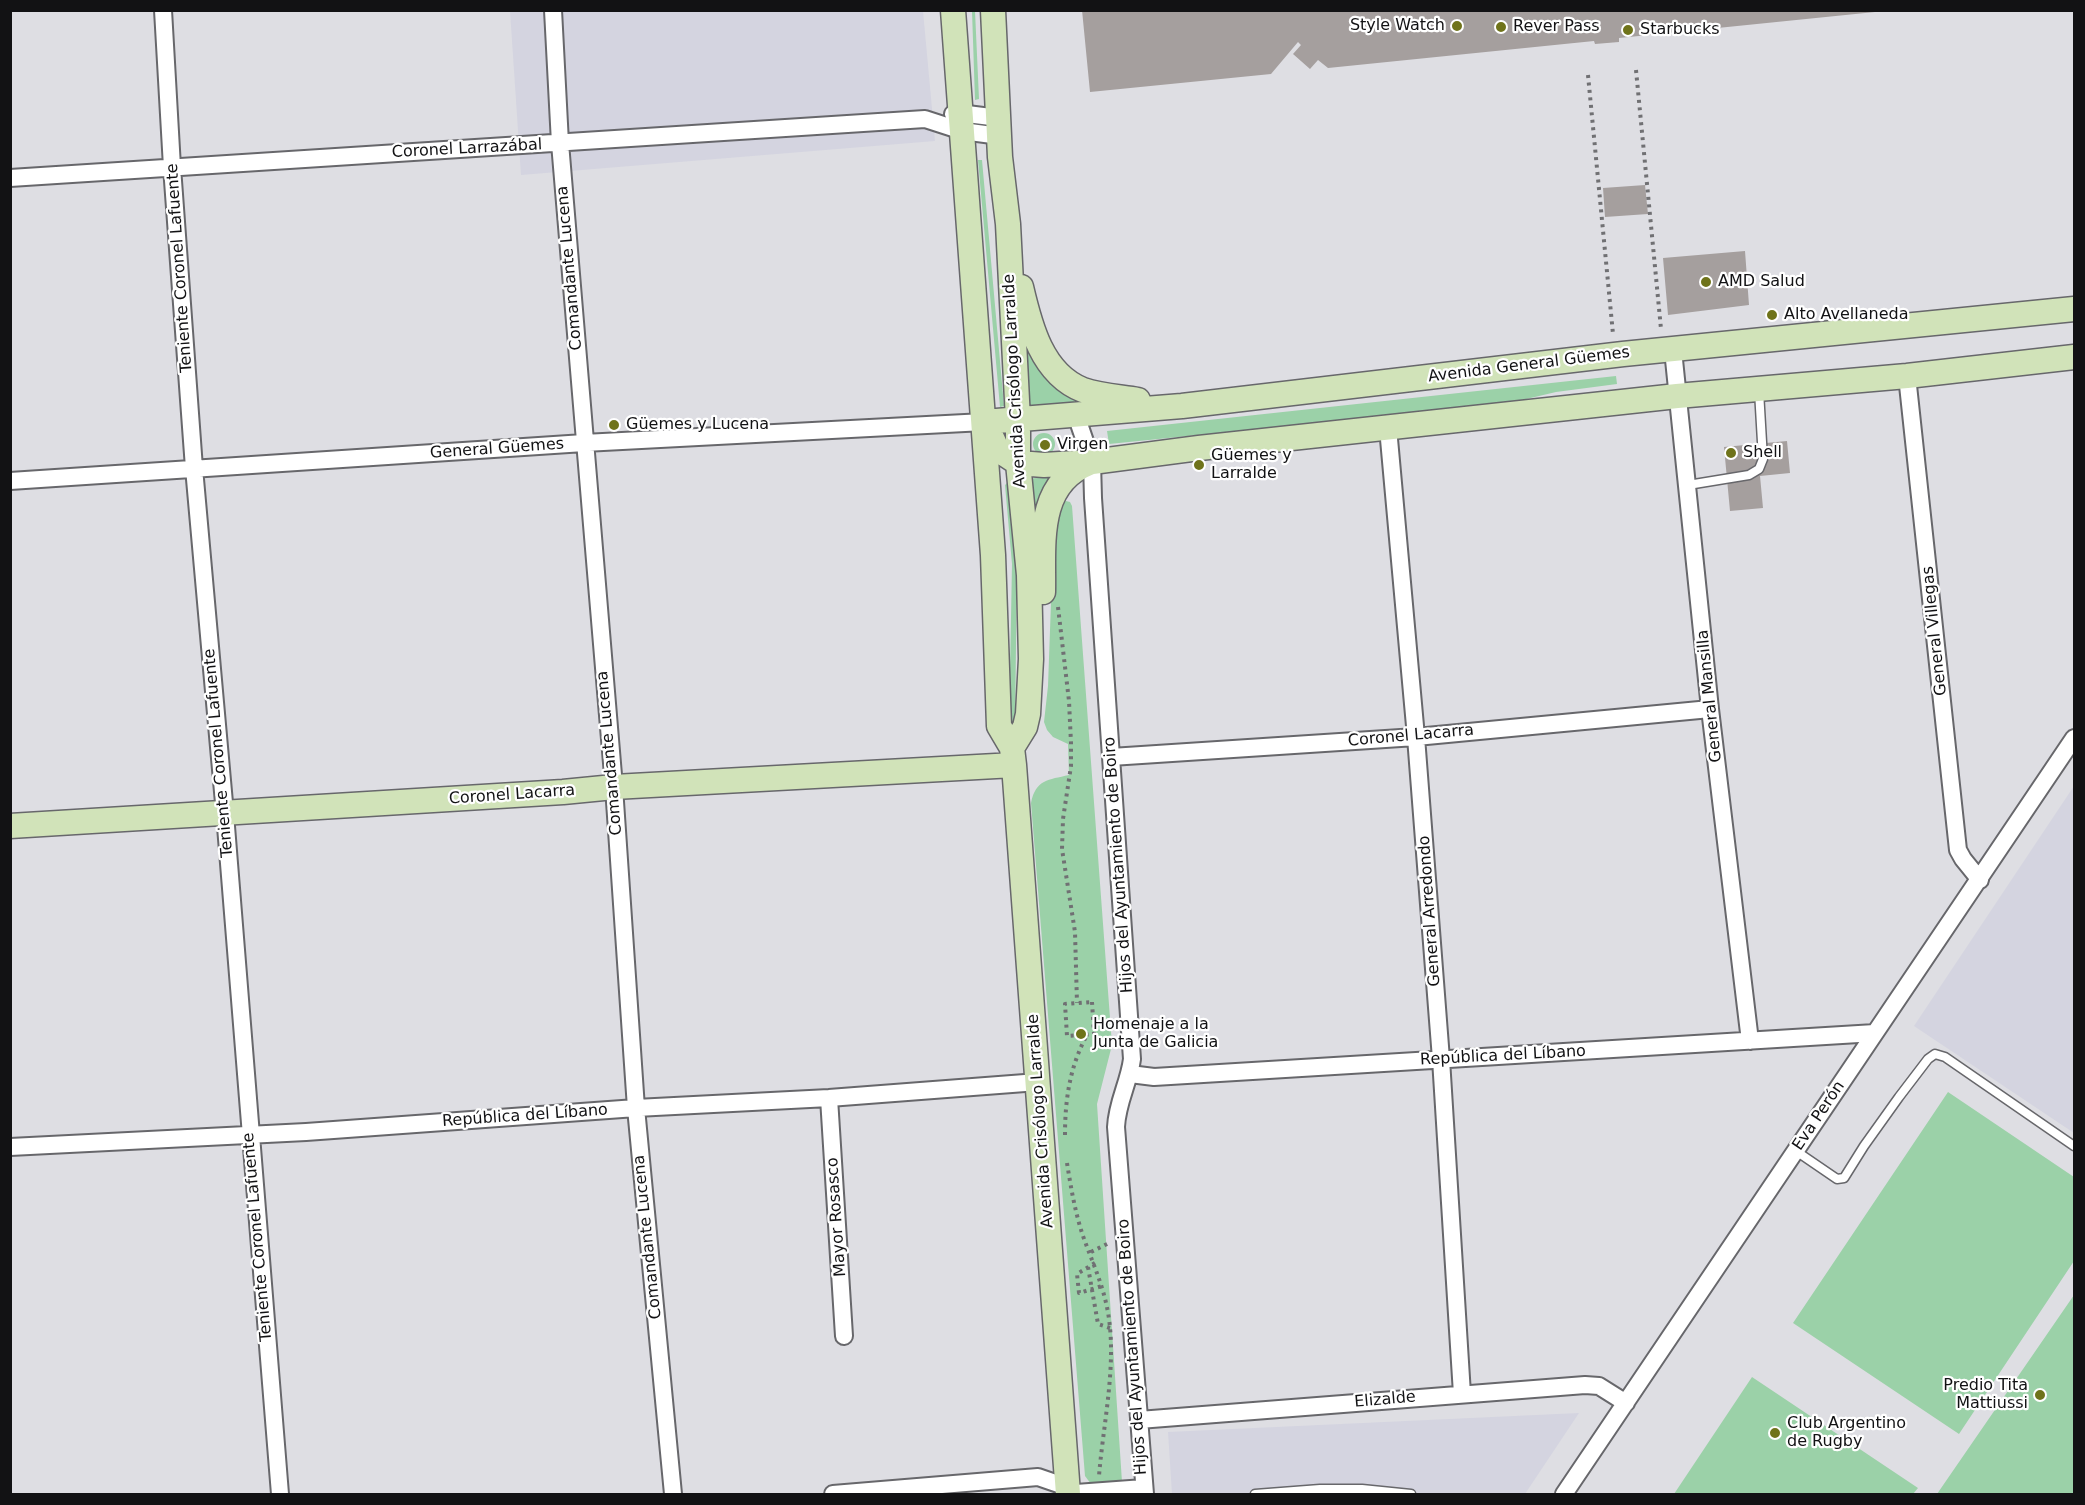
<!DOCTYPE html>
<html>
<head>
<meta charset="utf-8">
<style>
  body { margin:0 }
  #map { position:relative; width:2085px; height:1505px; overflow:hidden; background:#dedee3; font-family:"DejaVu Sans",sans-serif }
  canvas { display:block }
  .frame { position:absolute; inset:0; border:12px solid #121214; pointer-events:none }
</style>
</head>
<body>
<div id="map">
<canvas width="2085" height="1505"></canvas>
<div class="frame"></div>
</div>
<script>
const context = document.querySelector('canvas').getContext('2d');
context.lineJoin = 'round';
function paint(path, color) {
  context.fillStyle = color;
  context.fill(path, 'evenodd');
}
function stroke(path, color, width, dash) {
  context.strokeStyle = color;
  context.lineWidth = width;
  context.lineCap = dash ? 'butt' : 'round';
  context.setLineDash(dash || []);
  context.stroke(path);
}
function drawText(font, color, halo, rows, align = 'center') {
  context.font = font + ' "DejaVu Sans",sans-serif';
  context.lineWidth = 4.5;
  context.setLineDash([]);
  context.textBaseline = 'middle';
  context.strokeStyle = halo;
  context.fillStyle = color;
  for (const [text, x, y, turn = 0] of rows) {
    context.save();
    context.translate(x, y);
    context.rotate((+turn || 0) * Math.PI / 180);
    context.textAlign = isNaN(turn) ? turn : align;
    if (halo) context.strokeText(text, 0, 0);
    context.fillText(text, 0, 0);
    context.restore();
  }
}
const built = new Path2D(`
  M510,11H923L935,141L521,175Z
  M2074,786V1133L1914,1026Z
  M1579,1413L1525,1494H1172L1168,1432Z`);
const green = new Path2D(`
  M972,11H975L979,99L975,100Z
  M978,160H982L1004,406L1000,407Z
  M1019,297L1028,335L1092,401L1024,409Z
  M1616,376L1617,384L1556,392L1505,404L1109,444L1107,431Z
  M1033 444a11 11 0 1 1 22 0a11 11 0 1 1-22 0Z
  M1066,474L1037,532L1028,479Z
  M1008,482L1017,564L1015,727L1009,725L1012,564L1005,485Z
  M1066,501L1070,502L1072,506L1112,1045L1097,1104L1122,1482L1091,1484L1085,1476L1031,803C1036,779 1048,780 1069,775L1068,744L1053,737L1047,730L1044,722L1048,686L1054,519L1063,503Z
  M1948,1092L2074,1177V1261L1959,1434L1793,1323Z
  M2074,1295V1494H1937Z
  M1752,1377L1918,1488L1913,1494H1674Z`);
const building = new Path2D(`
  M1082,10H1875V12L1619,38V42L1595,44L1594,41L1328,68L1318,60L1310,69L1293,54L1301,45L1298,42L1271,74L1090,92Z
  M1645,185L1648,214L1605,217L1603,188Z
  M1745,251L1749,305L1668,315L1663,258Z
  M1787,441L1790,473L1760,476L1763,508L1730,511L1724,447Z`);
const path = new Path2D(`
  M1636,70L1661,329
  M1588,75L1613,334
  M1058,607L1069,701L1071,743V766L1063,819L1062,849L1075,932L1077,1003
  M1092,1002L1094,1034L1067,1036L1065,1004Z
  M1065,1135C1065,1099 1070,1066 1087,1035
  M1067,1163C1071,1188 1075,1212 1083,1236C1093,1264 1105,1289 1109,1319C1116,1369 1103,1426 1099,1476
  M1091,1252L1109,1243
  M1095,1263L1077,1274L1079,1293L1102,1286
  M1088,1267L1098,1324L1110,1328`);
const lane = new Path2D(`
  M1688,485L1749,475L1759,469L1763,459L1759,391
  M1796,1151L1837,1179L1844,1178L1864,1146L1899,1097L1928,1059L1935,1054L1945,1057L2074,1146
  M1255,1494L1320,1489H1362L1411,1494`);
const street = new Path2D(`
  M163,10L172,167L194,468L225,814L280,1494
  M553,10L560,143L614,787L636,1108L673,1494
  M953,114L959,113L999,118
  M10,178L925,119L962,131L1000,136
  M1673,350L1710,709L1750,1041
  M1907,376L1958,850L1963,859L1980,880
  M1076,415L1092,462L1093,498L1132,1059C1129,1083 1117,1102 1116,1127L1145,1494
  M1388,428L1416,737L1441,1059L1462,1394
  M10,481L584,443L984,422
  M1111,757L1416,737L1710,709
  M1130,1074L1154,1077L1875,1033
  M829,1098L844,1336
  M10,1147L306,1132L636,1108L829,1098L1038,1082
  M1139,1420L1585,1385L1599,1386L1626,1403
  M833,1494L1038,1477L1067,1487L1076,1493L1144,1488
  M1564,1494L2074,738`);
const secondary = new Path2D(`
  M953,10L993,555L999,726L1012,748L1014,765L1068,1494
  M993,10L1000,157L1008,224L1018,420V463L1029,575L1030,618L1031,659L1028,714L1025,727L1012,748
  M1021,287C1030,326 1042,374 1083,390C1101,396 1120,397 1138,400
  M984,422L1182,406L1623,354L2074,309
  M987,427L997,449L1018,463L1044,465L1092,462L1199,448L1677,396L1907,376L2074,357
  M1043,592C1044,546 1035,484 1089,463
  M10,826L563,792L614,787L1014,765`);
const markers = [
  [1457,26,6,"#6f731a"],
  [1501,27,6,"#6f731a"],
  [1628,30,6,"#6f731a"],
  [1706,282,6,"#6f731a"],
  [1772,315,6,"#6f731a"],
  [614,425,6,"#6f731a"],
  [1045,445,6,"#6f731a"],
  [1731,453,6,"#6f731a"],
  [1199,465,6,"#6f731a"],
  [1081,1034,6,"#6f731a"],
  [2040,1395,6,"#6f731a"],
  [1775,1433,6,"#6f731a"]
];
const poiNames = [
  ["Style Watch",1445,26,"right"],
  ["Rever Pass",1513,27],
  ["Starbucks",1640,30],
  ["AMD Salud",1718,282],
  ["Alto Avellaneda",1784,315],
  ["Güemes y Lucena",626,425],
  ["Virgen",1057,445],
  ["Shell",1743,453],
  ["Güemes y",1211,456],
  ["Larralde",1211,474],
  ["Homenaje a la",1093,1025],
  ["Junta de Galicia",1093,1043],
  ["Predio Tita",2028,1386,"right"],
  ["Mattiussi",2028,1404,"right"],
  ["Club Argentino",1787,1424],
  ["de Rugby",1787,1442]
];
const streetNames = [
  ["Coronel Larrazábal",467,149,-3],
  ["Teniente Coronel Lafuente",180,268,-94],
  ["Comandante Lucena",570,268,-95],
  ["Avenida General Güemes",1529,365,-7],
  ["Avenida Crisólogo Larralde",1015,381,-93],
  ["General Güemes",497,449,-4],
  ["General Villegas",1935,631,-96],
  ["General Mansilla",1710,696,-96],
  ["Coronel Lacarra",1411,736,-5],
  ["Teniente Coronel Lafuente",219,753,-95],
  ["Comandante Lucena",610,753,-95],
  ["Coronel Lacarra",512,795,-4],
  ["Hijos del Ayuntamiento de Boiro",1119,865,-94],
  ["General Arredondo",1430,911,-94],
  ["República del Líbano",1503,1056,-3],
  ["República del Líbano",525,1116,-4],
  ["Eva Perón",1819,1116,-56],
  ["Avenida Crisólogo Larralde",1041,1121,-94],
  ["Mayor Rosasco",837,1217,-94],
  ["Teniente Coronel Lafuente",258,1237,-95],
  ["Comandante Lucena",648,1237,-96],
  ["Hijos del Ayuntamiento de Boiro",1133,1347,-94],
  ["Elizalde",1385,1400,-5]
];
paint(built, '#d4d4e0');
paint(green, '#9bd1a8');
paint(building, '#a59f9e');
stroke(lane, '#67676b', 11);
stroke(street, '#67676b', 20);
stroke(secondary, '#67676b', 27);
stroke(path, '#707073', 4, [3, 4.5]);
stroke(lane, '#fff', 8);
stroke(street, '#fff', 16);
stroke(secondary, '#d1e3b9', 24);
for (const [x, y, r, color] of markers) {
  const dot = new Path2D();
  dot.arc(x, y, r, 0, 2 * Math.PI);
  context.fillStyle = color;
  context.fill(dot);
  stroke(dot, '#fff', 2);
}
drawText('16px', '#121214', '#fff', poiNames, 'left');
drawText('16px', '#121214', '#fff', streetNames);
</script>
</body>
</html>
